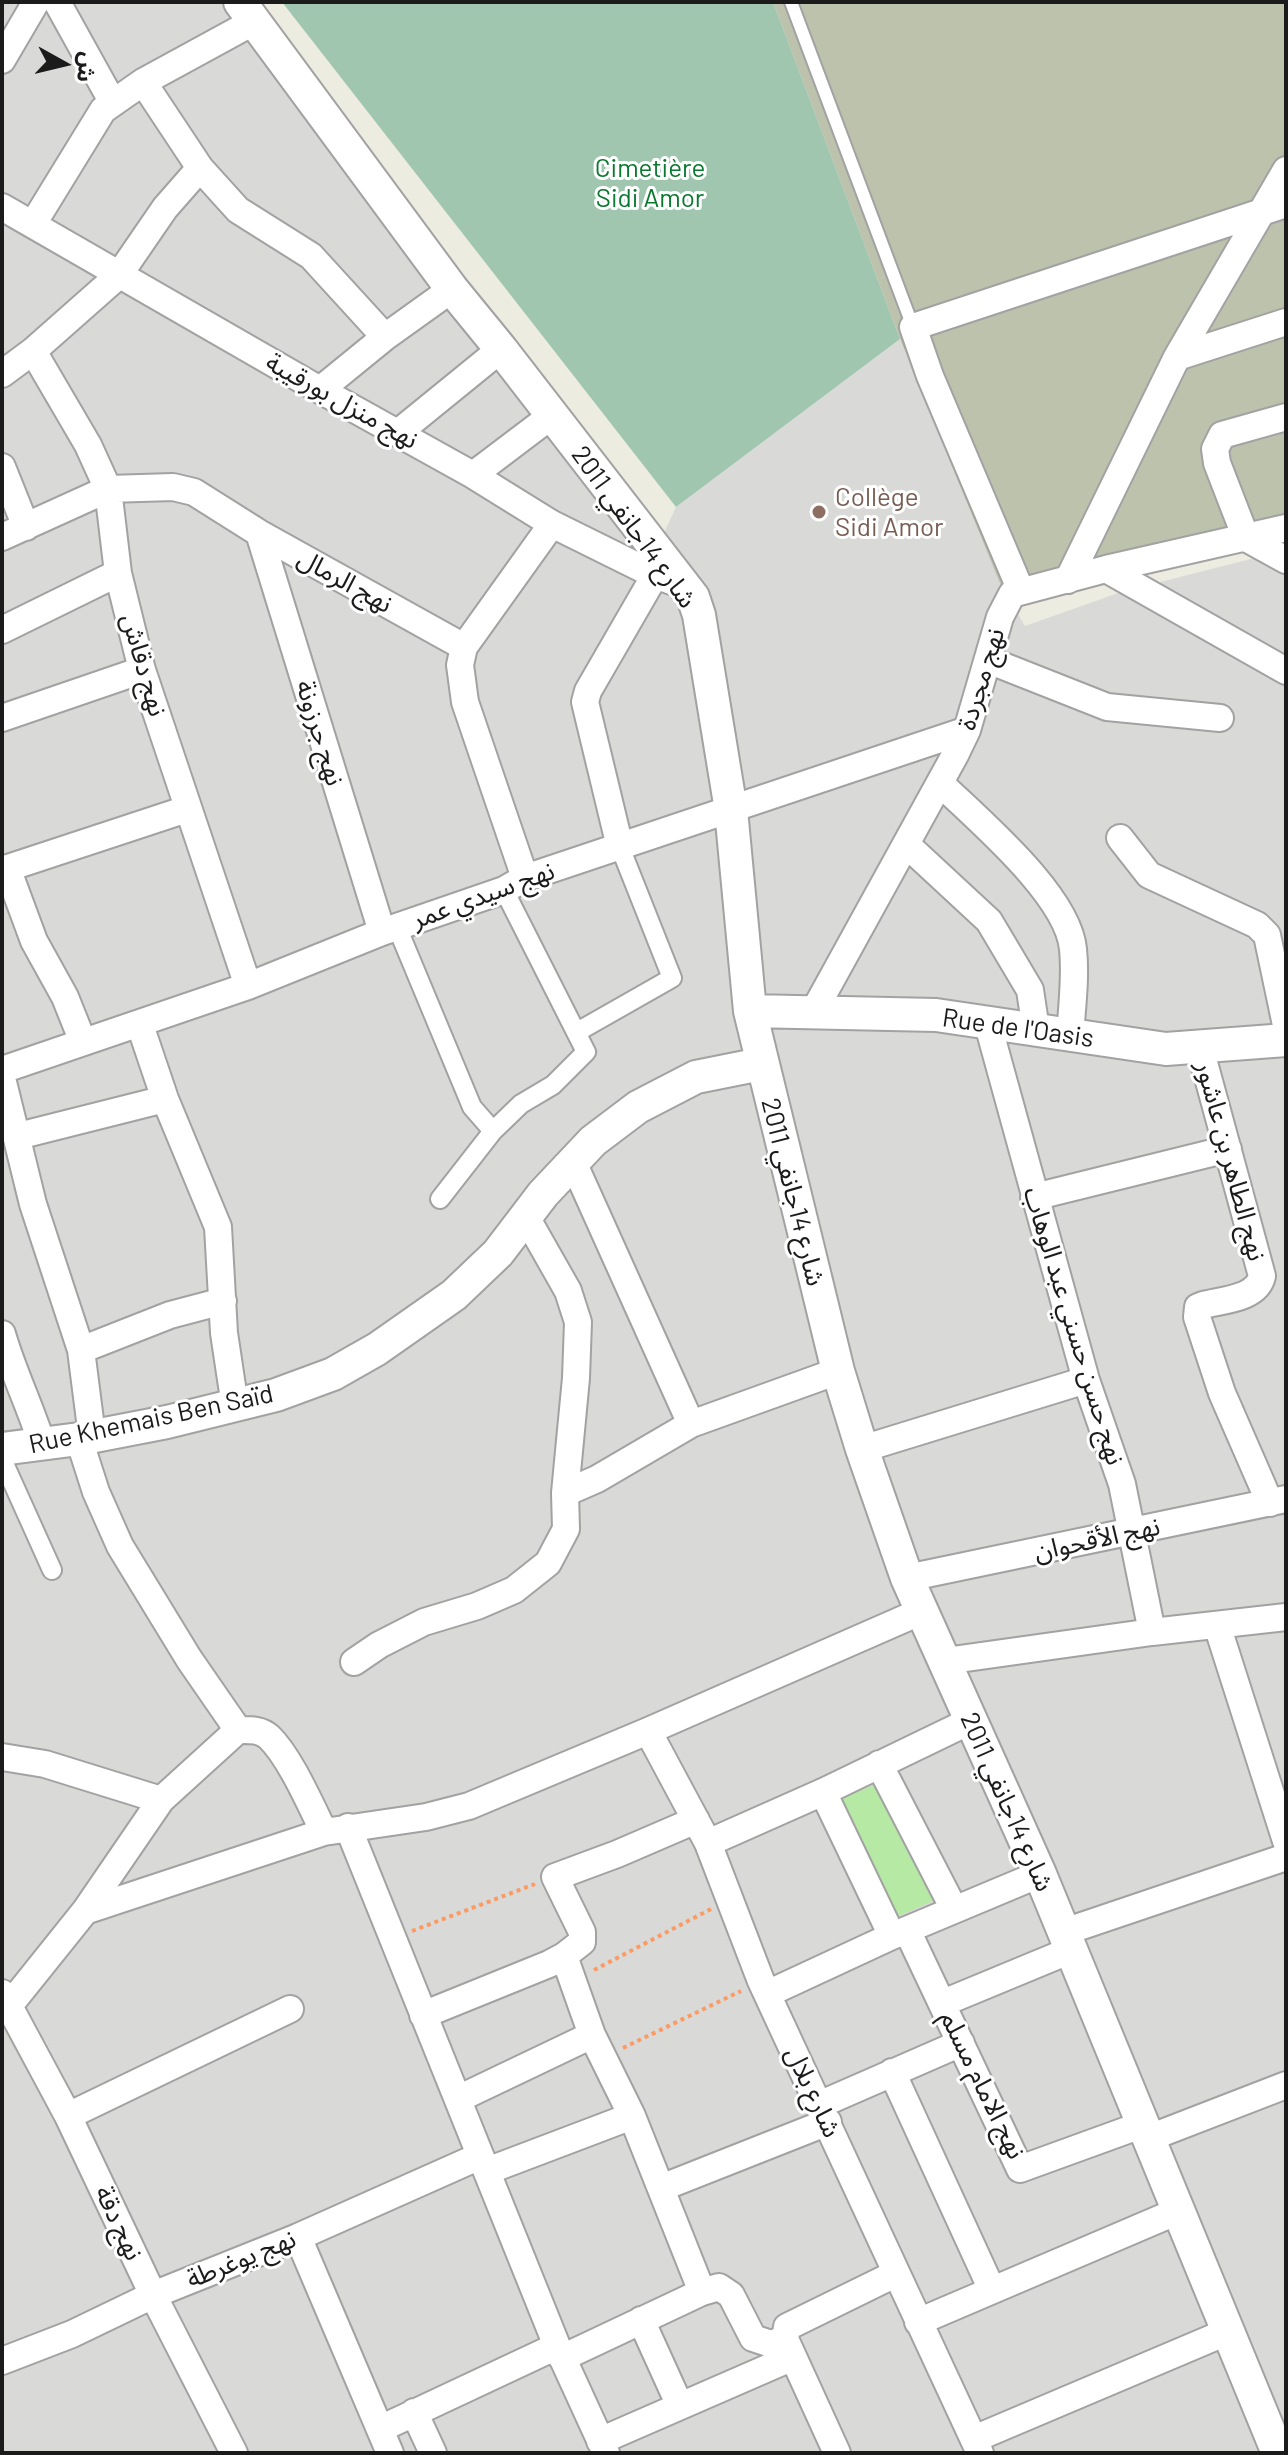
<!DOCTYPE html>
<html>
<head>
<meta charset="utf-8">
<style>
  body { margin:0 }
  #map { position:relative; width:1288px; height:2455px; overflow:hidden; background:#edece0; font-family:Barlow,"Noto Sans Arabic",sans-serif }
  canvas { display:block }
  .frame { position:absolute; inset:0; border:4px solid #1b1b1b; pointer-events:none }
  .north { position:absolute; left:24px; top:24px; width:80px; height:80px; -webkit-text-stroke:6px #fff; paint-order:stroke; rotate:98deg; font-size:22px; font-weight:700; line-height:32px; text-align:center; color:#1b1b1b }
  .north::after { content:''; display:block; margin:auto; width:28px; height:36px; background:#1b1b1b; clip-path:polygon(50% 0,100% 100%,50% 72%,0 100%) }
</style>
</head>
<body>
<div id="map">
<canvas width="1288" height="2455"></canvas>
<div class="frame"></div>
<div class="north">ش</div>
</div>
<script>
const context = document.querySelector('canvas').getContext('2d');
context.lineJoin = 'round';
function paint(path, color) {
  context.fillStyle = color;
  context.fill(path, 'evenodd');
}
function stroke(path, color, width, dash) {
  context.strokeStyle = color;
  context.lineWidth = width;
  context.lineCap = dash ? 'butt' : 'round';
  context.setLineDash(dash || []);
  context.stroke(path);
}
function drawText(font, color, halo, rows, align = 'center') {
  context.font = font + ' Barlow,"Noto Sans Arabic",sans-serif';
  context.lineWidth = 6;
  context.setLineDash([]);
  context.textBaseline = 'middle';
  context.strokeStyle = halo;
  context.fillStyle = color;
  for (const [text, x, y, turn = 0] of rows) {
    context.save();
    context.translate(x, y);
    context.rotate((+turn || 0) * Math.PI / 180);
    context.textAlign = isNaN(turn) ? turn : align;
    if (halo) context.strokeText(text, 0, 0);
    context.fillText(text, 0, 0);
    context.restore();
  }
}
const residential = new Path2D(`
  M2,2H239L659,544L676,507L900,339L1001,586L1025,626L1121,592L1286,550V2453H2Z`);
const construction = new Path2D(`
  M773,2H1286V515L1001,586L900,339Z`);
const grass = new Path2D(`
  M891,1778L942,1897L894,1918L842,1798Z`);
const cemetery = new Path2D(`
  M282,2H773L900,339L676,507Z`);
const path = new Path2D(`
  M412,1931L535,1884
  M594,1970L711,1909
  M623,2048L741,1991`);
const service = new Path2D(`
  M791,2L913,327`);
const pedestrian = new Path2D(`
  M397,927L472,1107L493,1131
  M577,1032L672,978L620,847
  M440,1199L493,1131L521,1104L553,1085L586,1052L504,890
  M2,1459L52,1570`);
const minor = new Path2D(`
  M57,2L113,103
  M2,60L36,2
  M143,82L200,168
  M2,207L320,390L473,475L552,524L655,575L685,586
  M33,224L103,110L143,82L253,22
  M33,351L88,445L108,489L118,573L142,670L248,986
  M1177,357L1286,322
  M2,374L33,351L119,275L165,208L200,168L238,210L311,256L385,337
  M320,390L385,337L452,289
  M1286,417L1222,435L1215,449L1217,463L1246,538L1286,560
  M399,432L501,349
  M2,467L26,527
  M473,475L551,416
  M259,533L382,932
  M2,537L108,489L173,487L194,492L259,533L464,647
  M1106,569L1286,671
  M1068,580L1177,357L1286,170
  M1021,591L930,376L913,327L1286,204
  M2,630L118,573
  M988,660L1107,707L1220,718
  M2,718L142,670
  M940,783C978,820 1068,895 1073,949C1076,977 1072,1007 1070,1035
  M1120,838L1149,875L1257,925L1267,935L1286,1025
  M907,845L989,921L1030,990L1036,1030
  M620,847L585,702L588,691L655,575
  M7,868L34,941L65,997L83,1042
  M2,870L187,809
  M525,878L465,702L460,665L464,647L552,524
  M814,1011L955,755L967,730L1000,617L1012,594L1106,569L1286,528
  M987,1021L1086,1380L1122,1484L1152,1632
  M140,1025L165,1099L218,1227L224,1333L235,1406
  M1200,1048L1262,1276C1257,1299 1222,1300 1203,1305L1198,1307L1197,1317L1222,1393L1270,1503
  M2,1070L248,986L382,932L504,890L525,878L967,730
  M2,1078L33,1204L81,1350L92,1436
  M18,1136L165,1099
  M573,1162L691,1424
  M1034,1197L1228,1149
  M2,1334C13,1372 30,1406 42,1444
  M81,1350L170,1315L223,1301
  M79,1439L96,1492L120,1546L189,1659L238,1730
  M862,1449L1086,1380
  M565,1493L597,1479L691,1424L838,1371
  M907,1578L1286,1499
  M1217,1625L1286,1841
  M945,1661L1152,1632L1286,1617
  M354,1662L379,1645L424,1622L477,1606L514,1590L548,1563L566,1529L565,1493L576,1378L578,1322L568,1291L526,1217
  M648,1731L708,1843L761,1981L980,2453
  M2,1757L45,1764L161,1800
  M879,1764L954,1909
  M823,1792L892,1936
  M348,1827L557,2346L606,2453
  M708,1843L823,1792L970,1721
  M85,1911L324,1832
  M907,1930L1020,2169L1144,2124
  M1064,1932L1286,1857
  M564,1956L582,1942V1932L555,1877L617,1854L696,1820
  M2,1993L68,2116L153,2295L234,2453
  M767,1994L892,1936L1040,1874
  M943,2003L1071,1950
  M8,2007L85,1911L161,1800L238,1730C249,1730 260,1729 269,1737C290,1757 311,1806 324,1832L426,1817L469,1806L648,1731L922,1611
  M423,2015L549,1964L564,1956L592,2035L632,2116L487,2171
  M892,2072L992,2290
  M458,2099L592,2035
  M819,2105L961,2043
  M68,2116L290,2009
  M632,2116L702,2292
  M1149,2138L1286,2085
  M661,2188L828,2122
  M298,2237L390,2453
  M641,2320L680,2406
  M918,2322L1178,2211
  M562,2358L702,2292L719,2287L731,2295L753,2338L771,2344L785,2339
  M2,2361L72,2334L153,2295L298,2237L480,2156
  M414,2412L433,2453
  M380,2429L557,2346
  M974,2439L1229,2331
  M600,2441L793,2357
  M837,2453L785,2339L787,2327L895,2274`);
const tertiary = new Path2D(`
  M240,2L452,289L501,349L693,597L699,615L731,810L750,1011L838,1371L862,1449L907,1578L1040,1874L1278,2453
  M750,1011L936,1015L1166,1049L1286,1040
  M2,1449L79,1439L167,1422L276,1395L333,1374L377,1349L454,1295L498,1253L543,1194L593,1141L638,1107L696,1077L761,1064`);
const markers = [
  [819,512,8,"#8d6e63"]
];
const parkNames = [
  ["Cimetière",650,168],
  ["Sidi Amor",650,198]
];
const streetNames = [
  ["نهج منزل بورقيبة",342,401,29],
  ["شارع 14جانفي 2011",634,527,54],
  ["نهج الرمال",345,581,29],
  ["نهج دقاش",144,665,74],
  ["نهج مجردة",981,679,-73],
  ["نهج جرزونة",320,733,73],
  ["نهج سيدي عمر",483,895,-20],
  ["Rue de l'Oasis",1018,1028,8],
  ["نهج الطاهر بن عاشور",1231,1161,75],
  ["شارع 14جانفي 2011",793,1192,76],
  ["نهج حسن حسني عبد الوهاب",1074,1326,73],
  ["Rue Khemais Ben Saïd",151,1419,-12],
  ["نهج الأقحوان",1097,1539,-12],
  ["شارع 14جانفي 2011",1007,1802,66],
  ["نهج الامام مسلم",983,2085,64],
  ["شارع بلال",813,2092,65],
  ["نهج دقة",119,2223,65],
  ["نهج يوغرطة",241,2259,-22]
];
const educationNames = [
  ["Collège",835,497],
  ["Sidi Amor",835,527]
];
paint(residential, '#d9d9d8');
paint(construction, '#bcc2ac');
paint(grass, '#b5e9a4');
paint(cemetery, '#a1c6b0');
stroke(service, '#a2a2a2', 16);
stroke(pedestrian, '#a2a2a2', 22);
stroke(minor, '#a2a2a2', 30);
stroke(tertiary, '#a2a2a2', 36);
stroke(path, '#fc9a63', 4, [4, 4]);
stroke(service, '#fff', 12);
stroke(pedestrian, '#fff', 18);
stroke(minor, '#fff', 26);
stroke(tertiary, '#fff', 32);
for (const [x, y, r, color] of markers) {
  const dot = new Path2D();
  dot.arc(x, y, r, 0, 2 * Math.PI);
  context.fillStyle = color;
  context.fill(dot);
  stroke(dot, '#fff', 3);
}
drawText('26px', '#09792f', '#fff', parkNames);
drawText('26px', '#1b1b1b', '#fff', streetNames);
drawText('26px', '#785e54', '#fff', educationNames, 'left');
</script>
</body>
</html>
